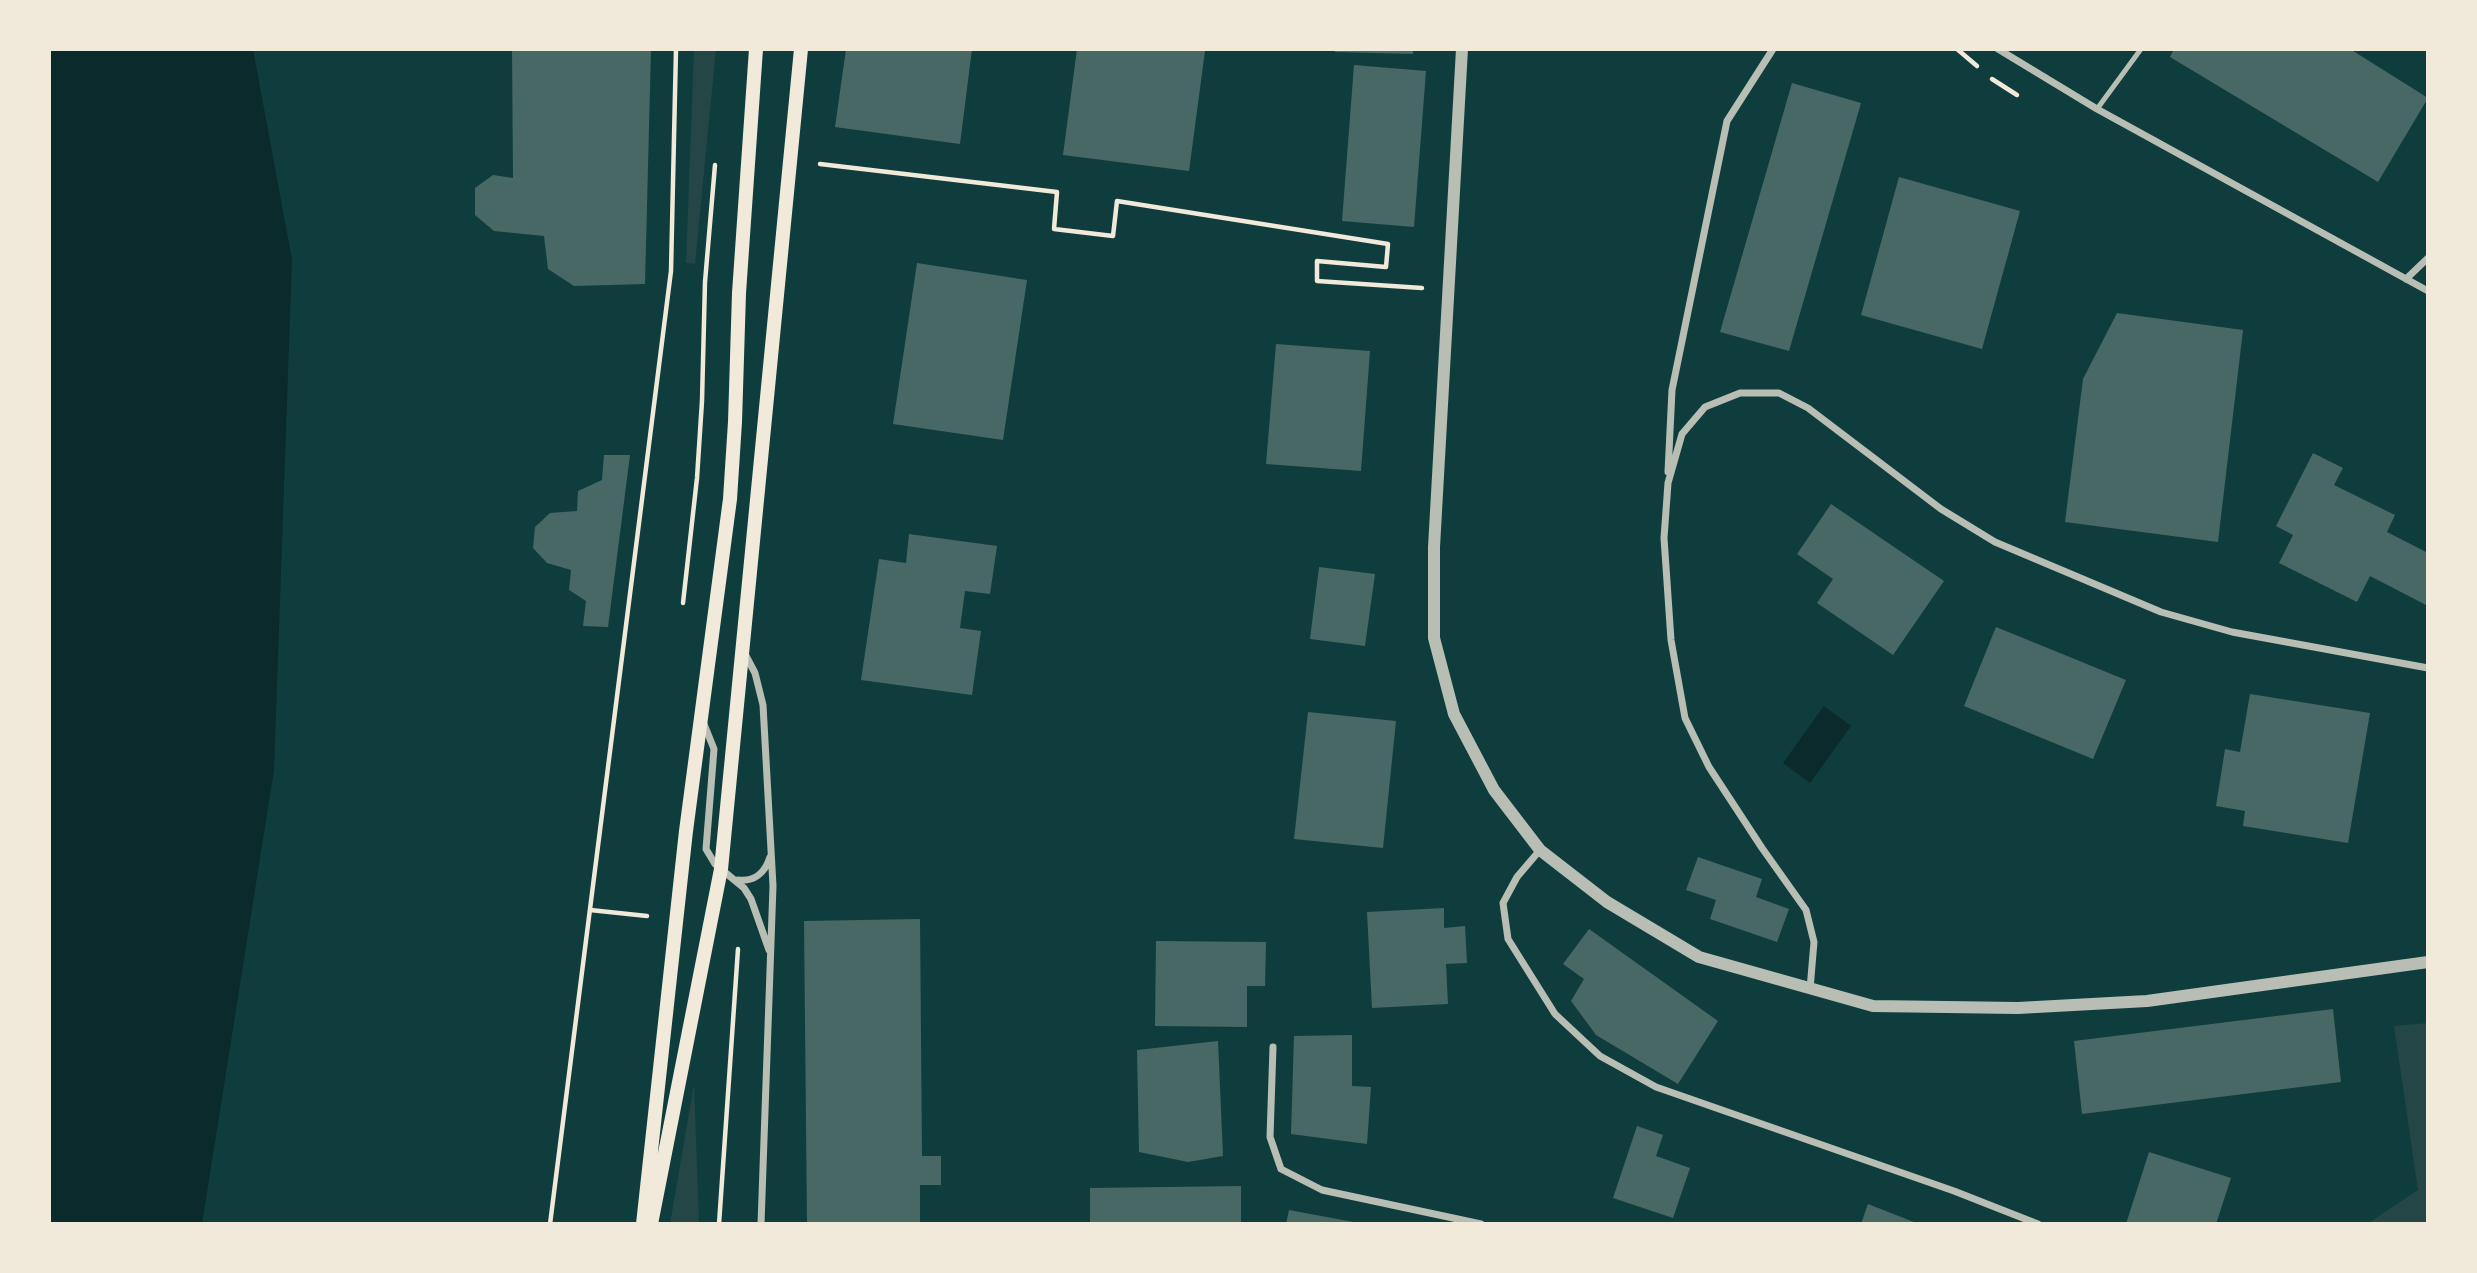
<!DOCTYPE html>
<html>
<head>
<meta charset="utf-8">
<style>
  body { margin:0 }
  #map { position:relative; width:2477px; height:1273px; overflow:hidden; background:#0f3d3e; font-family:"DM Sans",sans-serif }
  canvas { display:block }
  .frame { position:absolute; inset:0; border:51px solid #f1e9da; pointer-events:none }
</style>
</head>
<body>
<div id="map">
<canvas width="2477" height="1273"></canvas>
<div class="frame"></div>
</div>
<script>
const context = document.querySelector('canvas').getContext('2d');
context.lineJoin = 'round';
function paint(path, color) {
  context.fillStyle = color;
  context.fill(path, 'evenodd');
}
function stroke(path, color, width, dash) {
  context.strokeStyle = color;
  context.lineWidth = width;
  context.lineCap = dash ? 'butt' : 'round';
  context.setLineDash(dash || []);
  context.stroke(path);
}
const green = new Path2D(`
  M694,49H716L695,264L686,263Z
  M2428,1023V1224H2367L2418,1190L2394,1026Z
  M694,1084L699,1224H670Z`);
const water = new Path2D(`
  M49,49H253L292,260L274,770L202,1224H49Z
  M1824,706L1851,726L1810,783L1783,763Z`);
const building = new Path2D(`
  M512,49H651L645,284L574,286L548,269L544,236L494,231L475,215V188L493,175L513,178Z
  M846,49H972L960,144L835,127Z
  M1077,49H1186L1205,51L1189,171L1063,155Z
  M1335,49H1413V54L1335,52Z
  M2174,49H2350L2428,98L2378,182L2170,57Z
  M1354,65L1426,71L1414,227L1342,221Z
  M1792,83L1861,103L1789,351L1720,332Z
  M1899,177L2020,211L1982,349L1861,315Z
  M917,263L1027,280L1003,440L893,424Z
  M2117,313L2243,330L2218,542L2065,522L2083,379Z
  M1276,344L1370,351L1361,471L1266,464Z
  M2313,453L2343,468L2334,485L2395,515L2387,532L2428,553V606L2370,576L2357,602L2279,563L2293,535L2276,526Z
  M604,455H630L608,627L583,626L586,601L569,590L571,570L547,563L533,548L535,527L550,513L577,511L578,491L602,480Z
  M1831,504L1944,581L1893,655L1817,603L1833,579L1797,554Z
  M909,534L997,546L990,594L965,591L960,628L981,631L972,695L861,680L879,559L906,563Z
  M1319,567L1375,574L1365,646L1310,639Z
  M1996,627L2126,680L2093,759L1964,706Z
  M2250,694L2370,713L2348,843L2243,826L2245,811L2216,806L2225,749L2240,752Z
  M1308,712L1396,721L1383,848L1294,839Z
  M1698,857L1762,879L1756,897L1789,909L1777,942L1710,919L1716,900L1686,890Z
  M1444,908V928L1465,926L1467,963L1446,964L1448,1004L1372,1008L1367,912Z
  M920,919L922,1156H941V1185H920V1224H807L804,921Z
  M1589,929L1718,1021L1678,1084L1596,1035L1571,1001L1584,979L1563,964Z
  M1156,941L1266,942L1265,986H1247V1027L1155,1026Z
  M2333,1009L2341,1082L2082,1114L2074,1041Z
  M1352,1035V1086L1371,1087L1367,1144L1291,1134L1294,1036Z
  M1218,1041L1223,1156L1188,1162L1139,1152L1137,1050Z
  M1637,1126L1663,1135L1656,1156L1690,1168L1673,1218L1613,1198Z
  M2149,1152L2231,1178L2216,1224H2126Z
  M1241,1186V1224H1090V1188Z
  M1868,1204L1919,1224H1861Z
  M1289,1210L1359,1223V1224H1286Z`);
const path = new Path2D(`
  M1957,49L1977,66
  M1992,79L2017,95
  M820,164L1057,192L1054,229L1113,236L1117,201L1388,244L1386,267L1317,261V281L1422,288
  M683,603L697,478L702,401L705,282L715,165
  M590,910L647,916
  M550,1224L671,271L676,49
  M719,1224L738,949`);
const service = new Path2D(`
  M2097,109L2141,49`);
const minor = new Path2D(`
  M1998,49L2097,109L2428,291
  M2406,279L2428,258
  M1668,472L1672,390L1727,121L1773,49
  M745,654L755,673L763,705L773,886L761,1224
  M704,724L714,749L706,849L715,864L744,888L751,899L769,950
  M1540,850L1517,877L1503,903L1508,939L1555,1014L1600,1056L1656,1087L1954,1191L2038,1224
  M738,880C754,882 765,873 770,857
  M1810,989L1814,942L1806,910L1762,848L1709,767L1685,718L1671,640L1664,538L1668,483L1682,434L1705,407L1740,393H1779L1808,408L1941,509L1995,542L2161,612L2232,632L2428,668
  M1273,1047L1270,1137L1281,1169L1322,1190L1481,1224`);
const tertiary = new Path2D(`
  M1462,49L1434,547V638L1454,714L1494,790L1540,850L1607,902L1699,957L1873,1006L2018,1008L2147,1001L2428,962`);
const secondary = new Path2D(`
  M643,1224L686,831L730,499L735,422L739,293L756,49
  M651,1224L721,869L801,49`);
paint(green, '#244646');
paint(water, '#0a2a2b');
paint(building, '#486865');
stroke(path, '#f1e9da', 4.5);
stroke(service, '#b8beb3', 5);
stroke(minor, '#b8beb3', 7);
stroke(tertiary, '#b8beb3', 12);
stroke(secondary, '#f1e9da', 14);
</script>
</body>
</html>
